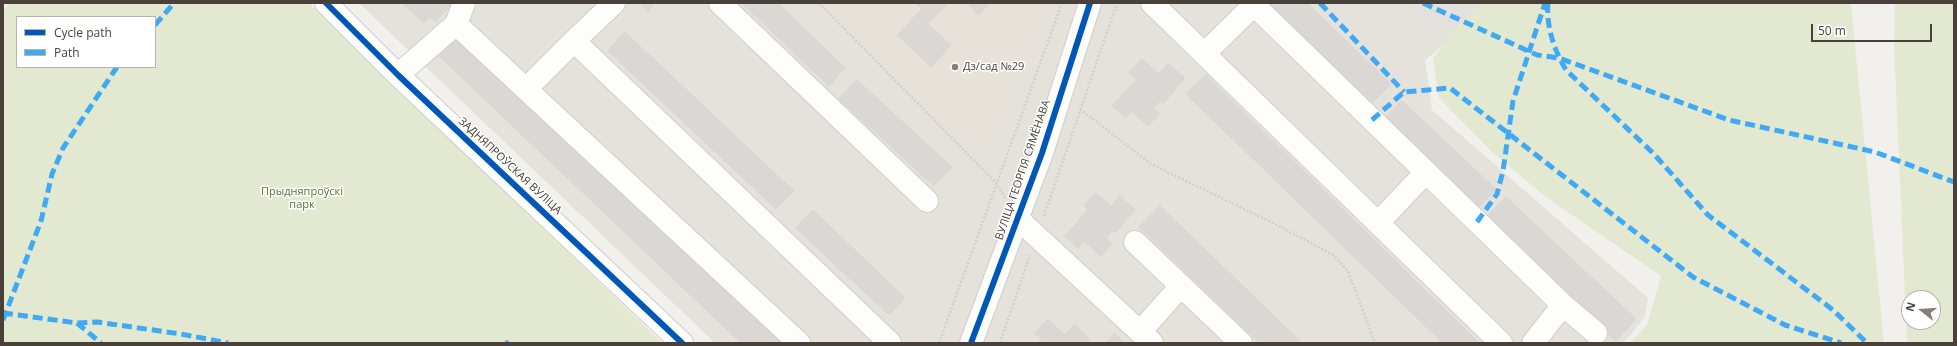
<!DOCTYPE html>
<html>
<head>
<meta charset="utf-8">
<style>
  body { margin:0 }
  #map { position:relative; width:1957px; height:346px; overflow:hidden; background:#f2f0ed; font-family:"Open Sans",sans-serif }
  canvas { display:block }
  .frame { position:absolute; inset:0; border:4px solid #484039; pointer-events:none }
  .legend { position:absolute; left:16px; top:16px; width:140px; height:52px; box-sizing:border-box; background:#fff; border:1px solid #b6b3b0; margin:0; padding:5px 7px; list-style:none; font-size:12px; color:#484039 }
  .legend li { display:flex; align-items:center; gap:8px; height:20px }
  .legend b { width:20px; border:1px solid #b6b3b0 }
  .north { position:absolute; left:1901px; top:290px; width:40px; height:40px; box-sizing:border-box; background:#fff; border:1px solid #b6b3b0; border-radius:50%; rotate:287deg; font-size:11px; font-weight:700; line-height:16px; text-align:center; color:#484039 }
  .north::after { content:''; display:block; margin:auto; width:14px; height:18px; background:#847e78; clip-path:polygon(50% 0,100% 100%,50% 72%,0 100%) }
  .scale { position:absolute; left:1811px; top:24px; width:121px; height:18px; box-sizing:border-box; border:2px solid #484039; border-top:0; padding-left:5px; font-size:12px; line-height:14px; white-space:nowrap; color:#484039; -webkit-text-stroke:3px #fff; paint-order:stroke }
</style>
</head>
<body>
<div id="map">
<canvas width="1957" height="346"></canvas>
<div class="frame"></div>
<ul class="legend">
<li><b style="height:5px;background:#0057b8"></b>Cycle path</li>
<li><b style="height:5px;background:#3fa9f5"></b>Path</li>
</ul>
<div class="north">N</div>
<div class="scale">50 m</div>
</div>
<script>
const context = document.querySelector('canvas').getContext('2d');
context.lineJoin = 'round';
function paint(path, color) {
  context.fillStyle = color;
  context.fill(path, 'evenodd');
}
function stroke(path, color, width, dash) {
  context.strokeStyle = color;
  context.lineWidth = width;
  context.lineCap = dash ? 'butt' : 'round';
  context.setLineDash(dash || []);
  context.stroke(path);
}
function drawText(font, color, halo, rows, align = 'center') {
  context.font = font + ' "Open Sans",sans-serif';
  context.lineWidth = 3;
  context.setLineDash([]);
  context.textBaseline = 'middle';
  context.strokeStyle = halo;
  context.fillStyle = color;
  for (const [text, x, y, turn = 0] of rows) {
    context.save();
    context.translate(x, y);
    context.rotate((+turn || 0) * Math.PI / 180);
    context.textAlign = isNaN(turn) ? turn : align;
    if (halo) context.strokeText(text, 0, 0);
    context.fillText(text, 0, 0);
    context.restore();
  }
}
const residential = new Path2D(`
  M359,3H1495L1425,60L1432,110L1648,298L1645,316L1631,335L1622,343H715Z`);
const industrial = new Path2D(`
  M1401,3H1483L1458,25L1431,31Z`);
const education = new Path2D(`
  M823,3H1046L992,142L956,132Z`);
const green = new Path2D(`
  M10,3H309L662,343H3V11ZM17,17H155V67H17Z
  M1483,3H1851L1884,343H1630L1647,325L1661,276L1547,198L1491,151L1439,98L1433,59L1458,25Z
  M1895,3H1954V343H1907L1894,45ZM1909,298H1933V322H1909Z`);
const building = new Path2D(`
  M403,3H453L435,22L430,17L424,23Z
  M640,3H655L648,11Z
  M742,3H778L845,68L829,86Z
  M916,3H948L928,24L951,45L931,67L897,35L922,9Z
  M967,3H990L979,15Z
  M1269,3H1307L1391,84L1372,103Z
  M625,32L794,191L776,209L608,51Z
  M459,35L783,343H741L439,56Z
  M1142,59L1159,74L1168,63L1185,78L1163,104L1160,101L1153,108L1160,114L1148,126L1132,111L1126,118L1112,106L1136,80L1129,73Z
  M1206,75L1479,343H1443L1186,94Z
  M857,80L952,167L934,186L839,99Z
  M1402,101L1496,189L1478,208L1383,120Z
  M1096,193L1111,206L1120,196L1135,210L1115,233L1112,231L1106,238L1112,243L1101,256L1084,241L1078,248L1065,236L1088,210L1084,206Z
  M1506,197L1636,319L1616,341L1485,219Z
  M1160,206L1302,343H1260L1139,227Z
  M813,210L905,298L889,315L796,228Z
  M1048,319L1065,335L1074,324L1090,339L1086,343H1038L1042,339L1035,334Z
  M1115,334L1124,343H1106Z`);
const path = new Path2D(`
  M819,3L996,183L1005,198
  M1080,109L1151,164L1275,224L1333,255L1348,271L1375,343
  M1044,216L1117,3
  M939,343L1062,3
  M1000,343L1030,255`);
const minor = new Path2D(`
  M326,3L398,75L682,343
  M614,3L574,41L890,343
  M720,3L927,201
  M1152,3L1501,343
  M456,24L464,3
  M1204,54L1254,5L1563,305L1533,343
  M398,75L456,24L799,343
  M526,89L574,41
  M1017,218L1152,343
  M1378,223L1426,172
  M1135,242L1241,343
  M1563,305L1596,333
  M1140,332L1180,287
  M971,343L1042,153L1090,3`);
const quiet = new Path2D(`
  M1320,3L1404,92
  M1423,3L1537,55L1559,58L1729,120L1875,152L1954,182
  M1548,3C1546,26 1554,50 1566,70L1653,153L1708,215L1833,310L1867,343
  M155,25L174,3
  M1372,120L1404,92L1450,88L1693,277L1785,325L1841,343
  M1477,222L1497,194L1503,171L1513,101L1545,3
  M3,313L77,323L97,322L181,334L228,343
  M3,320L41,221L52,174L63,148L117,67
  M77,323L101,343
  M505,343H509`);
const cycleway = new Path2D(`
  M326,3L398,75L682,343
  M971,343L1042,153L1090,3`);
const markers = [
  [955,67,4,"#847e78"]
];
const poiNames = [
  ["Дз/сад №29",963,67]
];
const streetNames = [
  ["ЗАДНЯПРОЎСКАЯ ВУЛІЦА",510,166,43],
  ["ВУЛІЦА ГЕОРГІЯ СЯМЁНАВА",1023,170,-71]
];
const parkNames = [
  ["Прыдняпроўскі",302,192],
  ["парк",302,205]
];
paint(residential, '#e5e1db');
paint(industrial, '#e4e0dd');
paint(education, '#e8e1d9');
paint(green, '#e3e9d0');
paint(building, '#dad7d4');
stroke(building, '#dad7d3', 1);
stroke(minor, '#d0cdcb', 24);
stroke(path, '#d2d0cb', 2.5, [2, 2]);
stroke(minor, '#fdfdfc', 22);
stroke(quiet, '#3fa9f5', 5, [10, 5]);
stroke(cycleway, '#0057b8', 6);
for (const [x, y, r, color] of markers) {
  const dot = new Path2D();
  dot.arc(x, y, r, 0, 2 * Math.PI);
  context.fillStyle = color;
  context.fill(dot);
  stroke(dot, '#fff', 1.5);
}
drawText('11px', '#484039', '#fff', poiNames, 'left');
drawText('11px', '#484039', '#fff', streetNames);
drawText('11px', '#557531', '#fff', parkNames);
</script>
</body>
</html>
